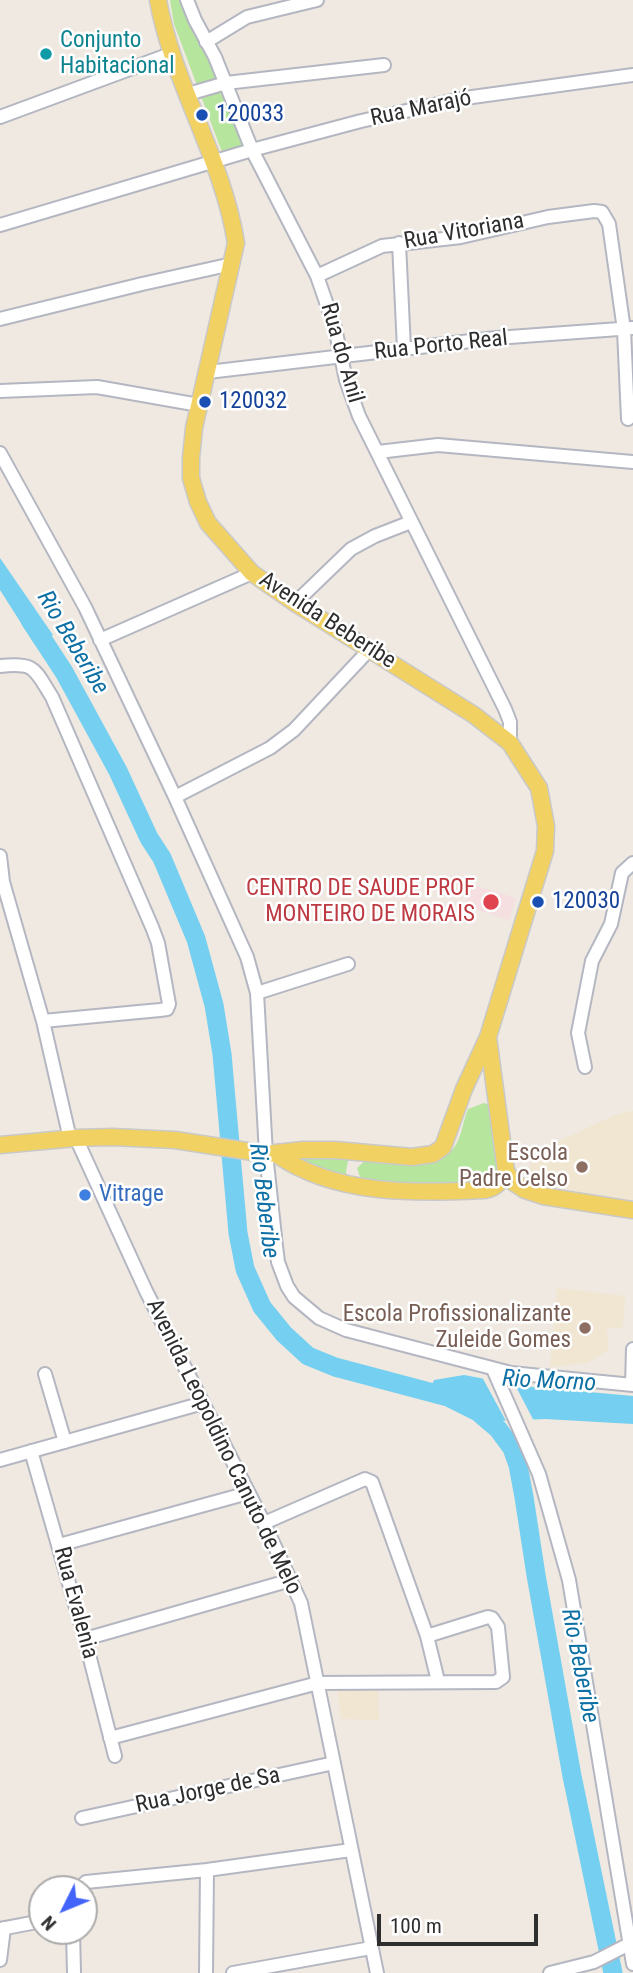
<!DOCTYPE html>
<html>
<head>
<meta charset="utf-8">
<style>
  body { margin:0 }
  #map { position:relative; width:633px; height:1973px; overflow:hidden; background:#efe9e1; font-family:"Roboto Condensed",sans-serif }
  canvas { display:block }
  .north { position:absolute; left:28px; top:1875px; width:70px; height:70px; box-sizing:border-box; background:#fff; border:2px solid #ababab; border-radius:50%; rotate:227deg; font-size:19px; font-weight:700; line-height:28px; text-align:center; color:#2e2e2e }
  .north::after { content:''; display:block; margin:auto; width:24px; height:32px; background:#4264fb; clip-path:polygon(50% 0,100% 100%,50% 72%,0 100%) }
  .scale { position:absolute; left:377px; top:1914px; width:161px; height:32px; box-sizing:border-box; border:4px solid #2e2e2e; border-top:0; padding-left:9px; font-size:21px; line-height:24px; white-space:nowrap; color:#2e2e2e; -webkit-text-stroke:5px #fff; paint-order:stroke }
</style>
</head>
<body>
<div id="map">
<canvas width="633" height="1973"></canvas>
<div class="north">N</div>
<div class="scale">100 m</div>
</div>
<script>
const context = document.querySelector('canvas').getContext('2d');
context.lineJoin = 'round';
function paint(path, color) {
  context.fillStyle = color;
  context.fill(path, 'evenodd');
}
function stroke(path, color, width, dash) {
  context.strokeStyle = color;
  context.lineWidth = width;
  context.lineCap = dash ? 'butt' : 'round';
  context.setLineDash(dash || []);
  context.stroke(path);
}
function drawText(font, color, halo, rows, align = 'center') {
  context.font = font + ' "Roboto Condensed",sans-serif';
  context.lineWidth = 5;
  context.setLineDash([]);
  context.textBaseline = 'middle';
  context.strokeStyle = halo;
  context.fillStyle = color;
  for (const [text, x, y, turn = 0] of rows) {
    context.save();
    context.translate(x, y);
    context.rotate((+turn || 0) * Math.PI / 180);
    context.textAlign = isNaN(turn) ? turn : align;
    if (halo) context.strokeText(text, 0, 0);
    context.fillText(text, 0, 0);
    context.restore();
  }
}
const education = new Path2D(`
  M629,1111H633V1202L527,1182L533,1153L615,1115Z
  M557,1288L625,1296L624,1321L622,1323L624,1327L607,1329L608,1350L587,1363L550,1367Z
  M337,1690H378L379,1720L341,1719Z`);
const medical = new Path2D(`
  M471,884L516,898L509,920L465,906Z`);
const green = new Path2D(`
  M170,0H182L192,27L219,73L247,146L222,152L174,24Z
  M484,1103L490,1105L500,1167L492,1179L483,1184H388L361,1180L357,1168L366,1160C393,1162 438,1174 455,1146C462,1136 463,1121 468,1109Z
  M291,1156H349L346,1171L347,1180Z`);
const water = new Path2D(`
  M0,558L53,635L35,645L0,590Z
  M464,1375L523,1386L633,1396V1424L545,1419L499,1421L480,1404L432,1385L434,1380Z`);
const pier = new Path2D(`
  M482,1377L513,1381L535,1423L506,1421Z`);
const river = new Path2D(`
  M30,620L64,672L118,771L149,838L162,858L196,939L214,1005L222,1054L238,1233L245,1269L262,1307L284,1334L308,1356L335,1367L448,1397L478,1412L498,1429L512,1448L518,1465L524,1497L536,1575L572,1776L613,1973`);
const minor = new Path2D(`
  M187,0L195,20L215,57L252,150L317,276L335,328L346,380L359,416L505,709L510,722V743
  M206,42L247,17L317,0
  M188,94L226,83L384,65
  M0,117L173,53
  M0,225L252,150L361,121L465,98L633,75
  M399,243L404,349
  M317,276L382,246L461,237L548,217L594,211L602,212L609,224L624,330L628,419
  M0,319L142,284L232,264
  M208,372L496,338L633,328
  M0,391L97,387L199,405
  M378,452L438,445L633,462
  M0,453L85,607L175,797L247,957L257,993L266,1154L276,1246L278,1262L287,1286L294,1297L319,1318L346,1330L511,1373L633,1385
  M295,603L351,549L375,536L411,522
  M100,640L252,573
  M0,666C36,662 34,669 52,697L152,927L158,943L169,1004L167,1009L160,1010L43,1021
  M175,797L270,748L294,730L370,649
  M0,856L3,882L43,1021L70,1139
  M257,993L348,964
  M585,1067L578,1033L592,961L611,924L622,873L633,863
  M76,1138L146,1291L264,1523L301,1603L377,1973
  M493,1369L539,1474L569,1580L633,1964
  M45,1374L65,1442
  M632,1385L633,1349
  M31,1451L85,1639L115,1756
  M0,1460L203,1403
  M264,1523L365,1479L372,1482L427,1636L438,1681
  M59,1545L248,1493
  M85,1639L291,1580
  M110,1738L318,1683L496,1682L503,1677L498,1627L492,1618L488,1617L427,1636
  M82,1818L334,1763
  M78,1889L86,1882L207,1870L351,1850
  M0,1929L42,1921
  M73,1931L74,1973
  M0,1960L4,1928
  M206,1973L207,1870
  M233,1973L371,1948
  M550,1973L594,1962L633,1942`);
const major = new Path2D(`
  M488,1037L506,1171L513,1182L525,1190L543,1196L633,1210
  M0,1145L76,1138L112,1137L175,1140L266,1154L303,1150H335L412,1157L433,1154L443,1147L464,1089L488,1037L545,851L546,826L539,788L510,743L474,715L295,603L252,573L208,523L198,502L191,478V458L194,428L236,243C223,159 173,84 158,0
  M276,1154C336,1196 414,1193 485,1190C497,1188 501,1181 506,1171`);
const markers = [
  [46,54,7,"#0f9aa8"],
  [202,115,7,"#1a4fb4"],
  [205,402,7,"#1a4fb4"],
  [491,902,9,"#e0444e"],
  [538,902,7,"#1a4fb4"],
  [582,1167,7,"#8d6e63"],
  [85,1195,7,"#3f7fe0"],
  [585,1328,7,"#8d6e63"]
];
const cultureNames = [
  ["Conjunto",60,41],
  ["Habitacional",60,67]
];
const streetNames = [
  ["Rua Marajó",421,109,-12],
  ["Rua Vitoriana",464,232,-10],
  ["Rua Porto Real",441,346,-6],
  ["Rua do Anil",341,353,74],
  ["Avenida Beberibe",327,621,33],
  ["Avenida Leopoldino Canuto de Melo",223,1447,64],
  ["Rua Evalenia",75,1603,75],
  ["Rua Jorge de Sa",208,1791,-12]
];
const transitNames = [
  ["120033",216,115],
  ["120032",219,402],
  ["120030",552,902]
];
const healthNames = [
  ["CENTRO DE SAUDE PROF",475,889],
  ["MONTEIRO DE MORAIS",475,915]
];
const educationNames = [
  ["Escola",568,1154],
  ["Padre Celso",568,1180],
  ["Escola Profissionalizante",571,1315],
  ["Zuleide Gomes",571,1341]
];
const shopNames = [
  ["Vitrage",99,1195]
];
const waterNames = [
  ["Rio Beberibe",72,643,59],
  ["Rio Beberibe",263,1201,83],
  ["Rio Morno",549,1382,3],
  ["Rio Beberibe",579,1666,79]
];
paint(education, '#f0e6d1');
paint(medical, '#f5dfe0');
paint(green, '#b6e59e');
paint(water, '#75cff0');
paint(pier, '#efe9e1');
stroke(river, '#75cff0', 19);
stroke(minor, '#b4b7c1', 16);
stroke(major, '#c9c9c9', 19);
stroke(minor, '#fff', 12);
stroke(major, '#f2d163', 16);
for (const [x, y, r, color] of markers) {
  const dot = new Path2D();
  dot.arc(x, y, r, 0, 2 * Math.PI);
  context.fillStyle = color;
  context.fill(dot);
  stroke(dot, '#fff', 2.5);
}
drawText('23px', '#0d838f', '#fff', cultureNames, 'left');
drawText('23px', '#2e2e2e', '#fff', streetNames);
drawText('23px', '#164399', '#fff', transitNames, 'left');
drawText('23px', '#be3a42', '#fff', healthNames, 'right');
drawText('23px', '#785e54', '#fff', educationNames, 'right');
drawText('23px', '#366cbe', '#fff', shopNames, 'left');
drawText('italic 24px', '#0d6fa3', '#fff', waterNames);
</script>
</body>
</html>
